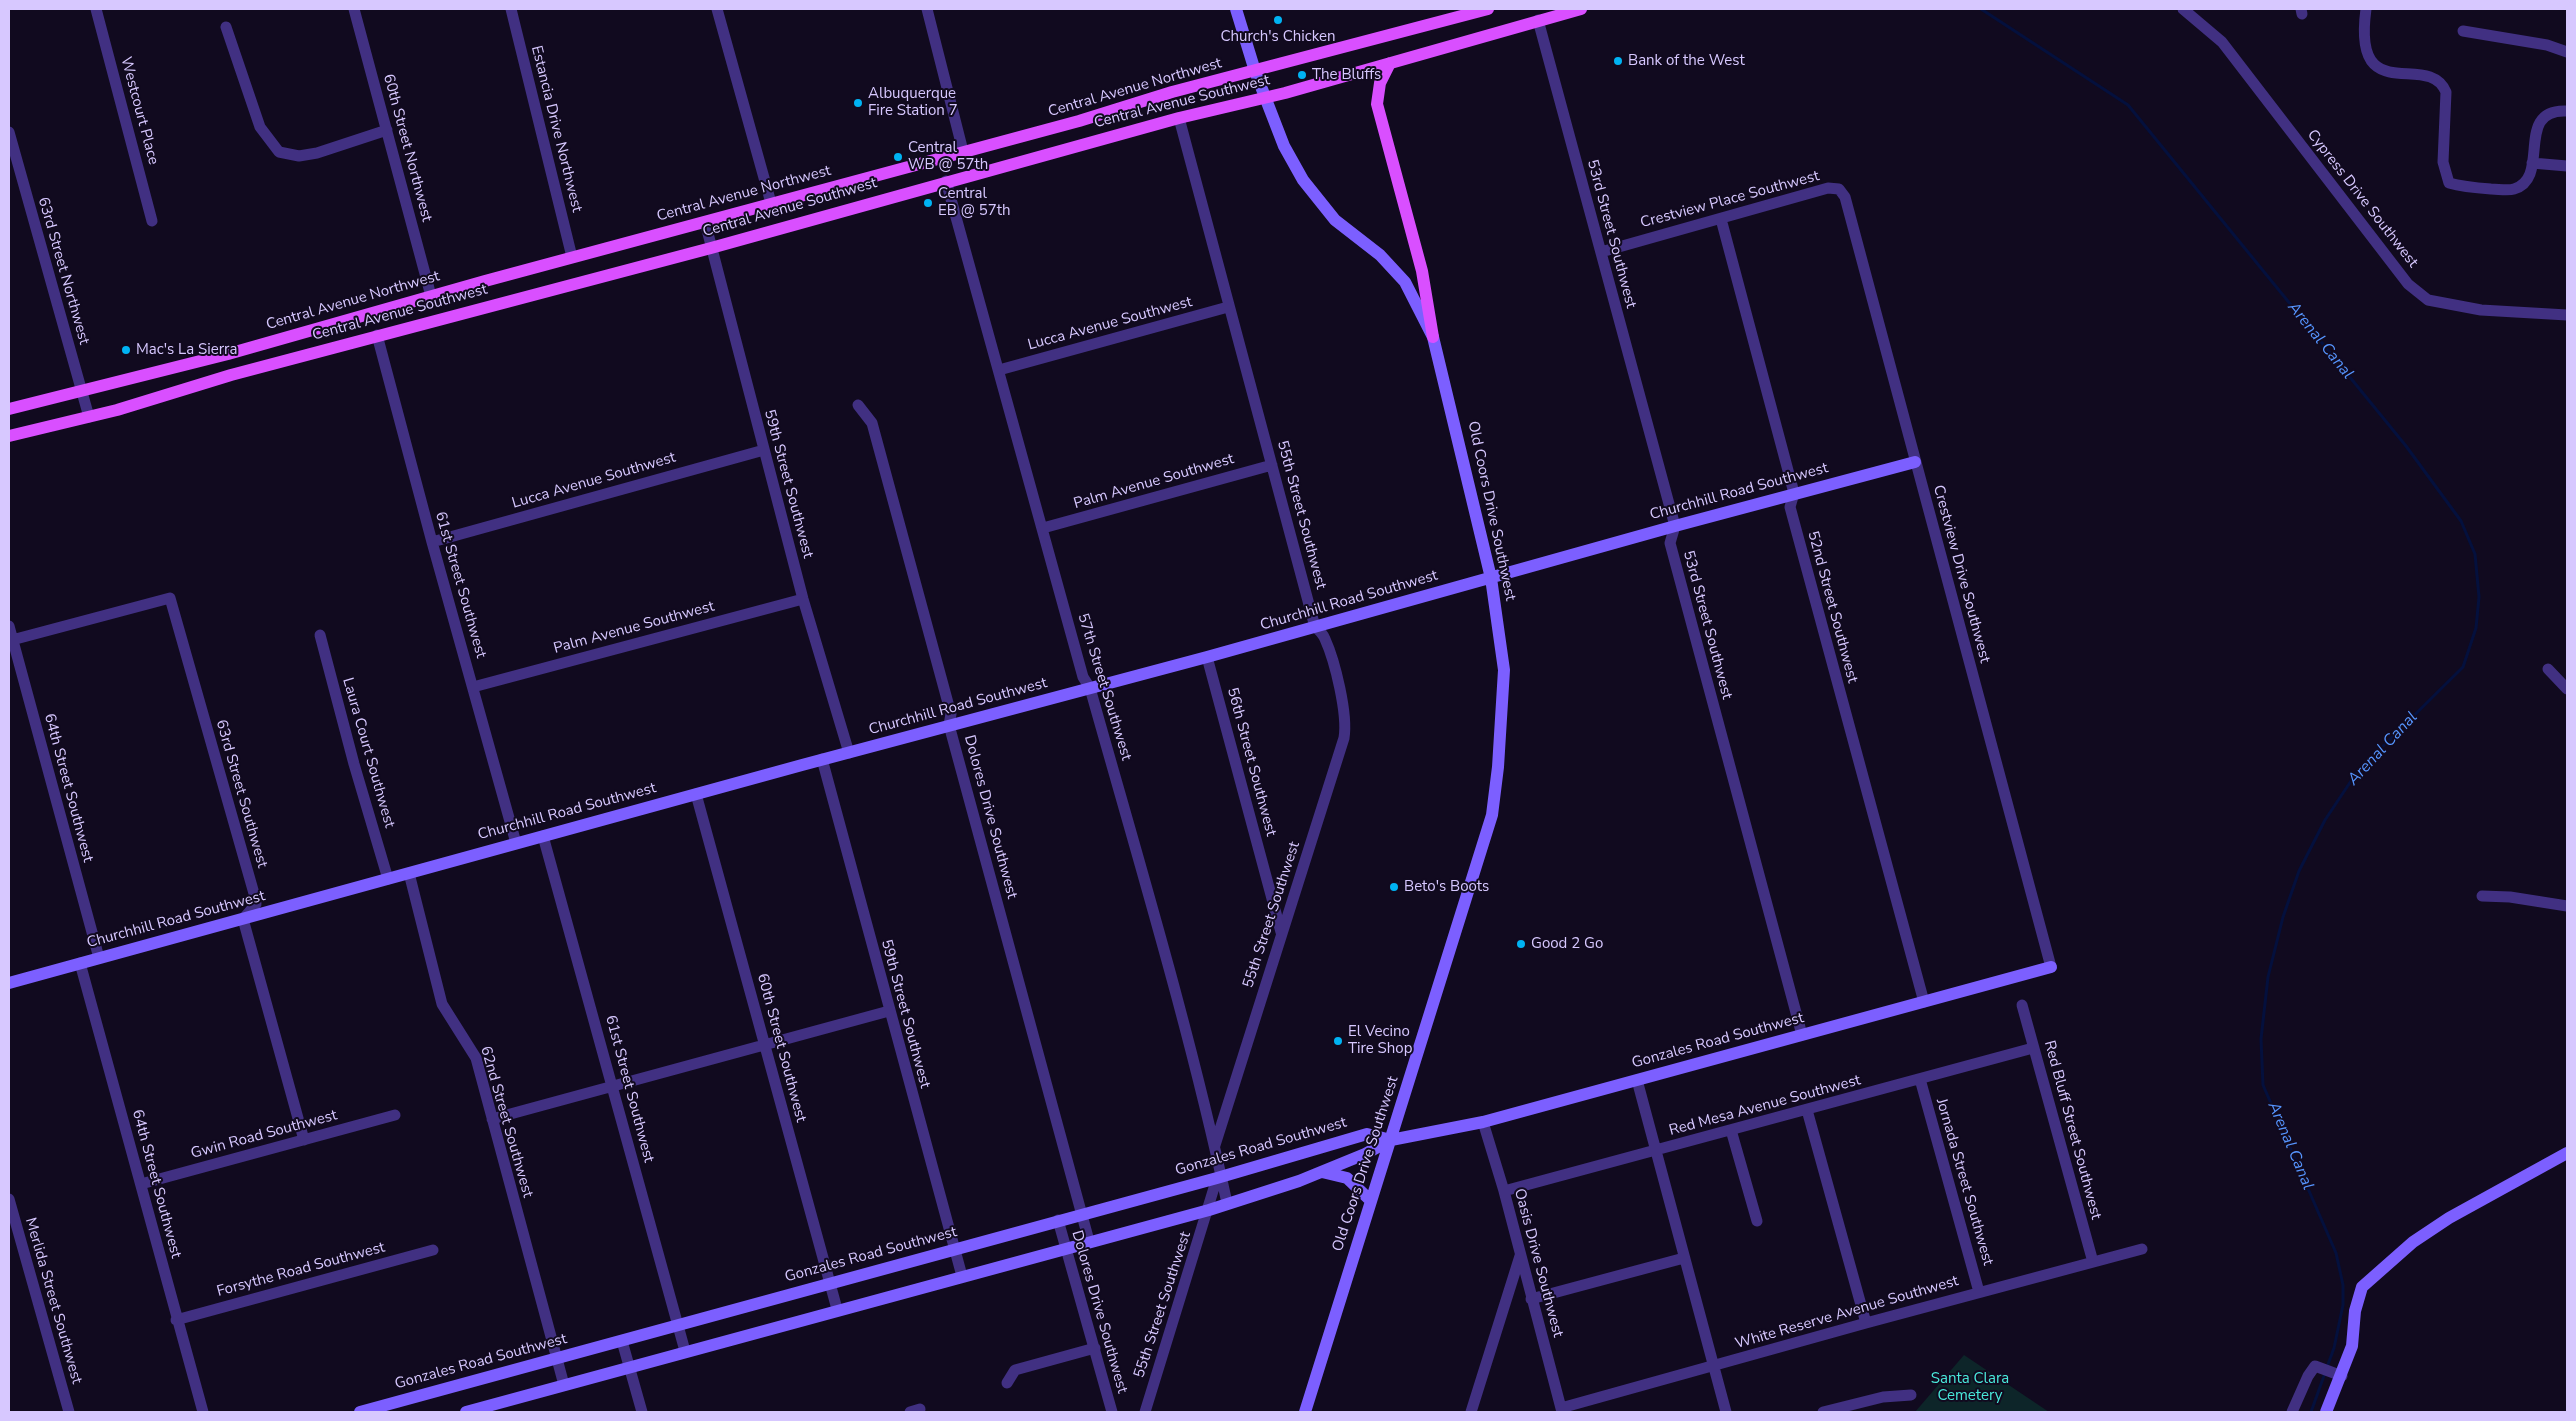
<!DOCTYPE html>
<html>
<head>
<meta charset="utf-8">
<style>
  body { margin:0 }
  #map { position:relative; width:2576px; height:1421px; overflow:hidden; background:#110a1f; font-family:"Nunito Sans",sans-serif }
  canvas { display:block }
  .frame { position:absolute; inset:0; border:10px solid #d7c8ff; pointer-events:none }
</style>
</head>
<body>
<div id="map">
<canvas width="2576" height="1421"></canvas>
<div class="frame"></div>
</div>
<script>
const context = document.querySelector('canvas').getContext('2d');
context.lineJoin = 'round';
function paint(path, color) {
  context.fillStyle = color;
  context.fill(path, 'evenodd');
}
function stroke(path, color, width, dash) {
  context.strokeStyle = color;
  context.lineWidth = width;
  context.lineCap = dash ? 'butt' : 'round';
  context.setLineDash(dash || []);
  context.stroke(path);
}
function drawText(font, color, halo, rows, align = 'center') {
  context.font = font + ' "Nunito Sans",sans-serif';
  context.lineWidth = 4;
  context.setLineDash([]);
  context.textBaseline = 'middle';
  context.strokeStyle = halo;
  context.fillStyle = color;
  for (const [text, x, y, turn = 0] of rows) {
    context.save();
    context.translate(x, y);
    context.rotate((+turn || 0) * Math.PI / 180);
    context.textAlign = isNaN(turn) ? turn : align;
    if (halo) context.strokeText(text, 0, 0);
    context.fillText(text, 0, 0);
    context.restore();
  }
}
const green = new Path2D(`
  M1964,1355L2049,1412H1915Z`);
const stream = new Path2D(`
  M1981,9L2128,105L2406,446L2461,521L2475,554L2479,597L2476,628L2463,667L2357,772L2325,820L2299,871L2283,917L2268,977L2261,1039L2263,1085L2336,1253L2343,1285V1305L2334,1348L2327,1367
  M2311,1412L2325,1373`);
const street = new Path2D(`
  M96,9L152,221
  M354,9L431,296
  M511,9L572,257
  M717,9L771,203
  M927,9L963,151
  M2183,9L2222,42L2408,284L2428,300L2481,310L2567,315
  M2301,9L2302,14
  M2366,9C2352,111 2428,49 2446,92L2443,162L2449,183C2463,187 2477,188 2491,189C2498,189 2508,191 2514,189C2552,178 2513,108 2567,111
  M1538,20L1675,526L1670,543L1802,1035
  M226,27L260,127L279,152L299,156L317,153L387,130
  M2463,31L2547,45L2567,52
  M1179,118L1315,627C1319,630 1323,634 1325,639C1335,661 1348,714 1344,738L1215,1145
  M9,132L89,417
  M2532,163L2567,166
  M946,181L1083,677L1090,688C1138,859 1190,1030 1227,1203
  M1721,219L1794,493L1790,507L1924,1002
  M705,222L803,599L849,753
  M1601,252L1828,188L1839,189L1845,197L2051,967
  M377,335L432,542L516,843
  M999,370L1228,307
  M858,405L872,423L951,714L949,725L1089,1241
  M1043,528L1272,465
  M432,542L764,450
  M9,626L99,958
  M320,635L354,764L388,879
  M12,640L170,598L255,897L256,904L243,919L304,1140
  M1207,657L1281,932
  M2548,669L2567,689
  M473,687L803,599
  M822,759L962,1276
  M696,794L837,1309
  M543,836L685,1351
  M409,873L442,1004L476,1058L564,1385
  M2482,896L2510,897L2567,906
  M80,963L203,1412
  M2022,1005L2093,1262
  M1920,1079L1979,1292
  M1637,1080L1726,1412
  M1807,1110L1866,1323
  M492,1119L889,1011
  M1483,1122L1504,1191L1562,1412
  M1731,1130L1757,1221
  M141,1184L395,1115
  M1504,1191L2033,1048
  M9,1199L69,1412
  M1058,1220L1112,1412
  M1531,1299L1684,1258
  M176,1320L433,1250
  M622,1341L642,1412
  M1007,1383L1015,1370L1095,1348
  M1561,1408L1866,1323L2142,1249
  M910,1412L920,1409
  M1145,1412L1217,1178
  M1471,1412L1520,1256
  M1823,1412L1883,1397L1911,1395
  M2292,1412L2308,1376L2315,1366L2342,1376`);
const secondary = new Path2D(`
  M1236,9L1255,71L1284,146L1303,180L1335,220L1380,255L1405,282L1433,337L1491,578L1504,670L1498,767L1492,815L1305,1412
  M9,983L802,765L1207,657L1675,526L1915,462
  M1322,1172L1347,1178L1371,1201
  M360,1412L1217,1178L1367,1134L1391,1140
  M466,1412L1209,1210L1299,1181L1365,1154L1391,1140L1483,1122L2051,967
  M2326,1412L2352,1346L2355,1311L2362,1287L2413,1242L2449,1218L2567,1153`);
const primary = new Path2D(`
  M1390,63L1380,83L1377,104L1422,271L1433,337
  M9,409L228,354L485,281L1079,121L1172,92L1488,9
  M9,436L117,410L231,375L711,248L1179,118L1285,93L1581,9`);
const markers = [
  [1278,20,5,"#00b3f3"],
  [1618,61,5,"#00b3f3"],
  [1302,75,5,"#00b3f3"],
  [858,103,5,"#00b3f3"],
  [898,157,5,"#00b3f3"],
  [928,203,5,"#00b3f3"],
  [126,350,5,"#00b3f3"],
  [1394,887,5,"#00b3f3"],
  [1521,944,5,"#00b3f3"],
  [1338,1041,5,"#00b3f3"]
];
const poiNames = [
  ["Church's Chicken",1278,37,"center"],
  ["Bank of the West",1628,61],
  ["The Bluffs",1312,75],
  ["Albuquerque",868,94],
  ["Fire Station 7",868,111],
  ["Central",908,148],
  ["WB @ 57th",908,165],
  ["Central",938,194],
  ["EB @ 57th",938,211],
  ["Mac's La Sierra",136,350],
  ["Beto's Boots",1404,887],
  ["Good 2 Go",1531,944],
  ["El Vecino",1348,1032],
  ["Tire Shop",1348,1049]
];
const streetNames = [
  ["Central Avenue Northwest",1135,88,-16],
  ["Central Avenue Southwest",1182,102,-14],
  ["Westcourt Place",139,111,75],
  ["Estancia Drive Northwest",556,129,76],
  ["60th Street Northwest",407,148,75],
  ["Central Avenue Northwest",744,194,-15],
  ["Cypress Drive Southwest",2362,199,52],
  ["Crestview Place Southwest",1730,200,-15],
  ["Central Avenue Southwest",790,208,-16],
  ["53rd Street Southwest",1611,234,75],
  ["63rd Street Northwest",63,271,74],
  ["Central Avenue Northwest",353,301,-16],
  ["Central Avenue Southwest",400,313,-15],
  ["Lucca Avenue Southwest",1110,324,-15],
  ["Lucca Avenue Southwest",594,481,-16],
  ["Palm Avenue Southwest",1154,482,-16],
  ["59th Street Southwest",788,484,75],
  ["Churchhill Road Southwest",1739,492,-15],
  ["Old Coors Drive Southwest",1491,511,78],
  ["55th Street Southwest",1301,515,75],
  ["Crestview Drive Southwest",1961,574,75],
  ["61st Street Southwest",460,585,74],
  ["Churchhill Road Southwest",1349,601,-16],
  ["52nd Street Southwest",1832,607,75],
  ["53rd Street Southwest",1707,625,75],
  ["Palm Avenue Southwest",634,628,-15],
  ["57th Street Southwest",1104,687,73],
  ["Churchhill Road Southwest",958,707,-15],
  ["Laura Court Southwest",368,753,74],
  ["56th Street Southwest",1251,762,75],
  ["64th Street Southwest",68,788,75],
  ["63rd Street Southwest",241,794,74],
  ["Churchhill Road Southwest",567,812,-15],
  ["Dolores Drive Southwest",990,817,75],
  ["55th Street Southwest",1272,915,-72],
  ["Churchhill Road Southwest",176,920,-15],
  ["59th Street Southwest",905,1014,75],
  ["Gonzales Road Southwest",1718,1041,-15],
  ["60th Street Southwest",781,1048,75],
  ["61st Street Southwest",629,1089,75],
  ["Red Mesa Avenue Southwest",1765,1106,-15],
  ["62nd Street Southwest",506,1122,74],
  ["Red Bluff Street Southwest",2072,1130,75],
  ["Gwin Road Southwest",264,1135,-15],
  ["Gonzales Road Southwest",1261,1147,-16],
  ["Old Coors Drive Southwest",1366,1164,-72],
  ["Jornada Street Southwest",1964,1182,74],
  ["64th Street Southwest",156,1184,75],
  ["Gonzales Road Southwest",871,1255,-15],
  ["Oasis Drive Southwest",1538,1263,75],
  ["Forsythe Road Southwest",301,1270,-15],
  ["Merlida Street Southwest",53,1301,74],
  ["55th Street Southwest",1163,1305,-72],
  ["Dolores Drive Southwest",1099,1312,74],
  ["White Reserve Avenue Southwest",1847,1313,-16],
  ["Gonzales Road Southwest",481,1362,-15]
];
const parkNames = [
  ["Santa Clara",1970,1379],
  ["Cemetery",1970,1396]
];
const waterNames = [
  ["Arenal Canal",2320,341,51],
  ["Arenal Canal",2383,749,-47],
  ["Arenal Canal",2290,1146,67]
];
paint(green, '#0d2529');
stroke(stream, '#04103d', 3);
stroke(street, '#413082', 11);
stroke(secondary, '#7c5fff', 12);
stroke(primary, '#d94fff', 12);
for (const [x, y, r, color] of markers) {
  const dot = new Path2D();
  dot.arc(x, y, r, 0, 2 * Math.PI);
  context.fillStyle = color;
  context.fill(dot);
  stroke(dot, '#110a1f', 2);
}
drawText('15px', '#d7c8ff', '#110a1f', poiNames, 'left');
drawText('15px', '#d7c8ff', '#110a1f', streetNames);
drawText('15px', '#49e9db', '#110a1f', parkNames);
drawText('italic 16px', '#5695ff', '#110a1f', waterNames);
</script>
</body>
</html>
